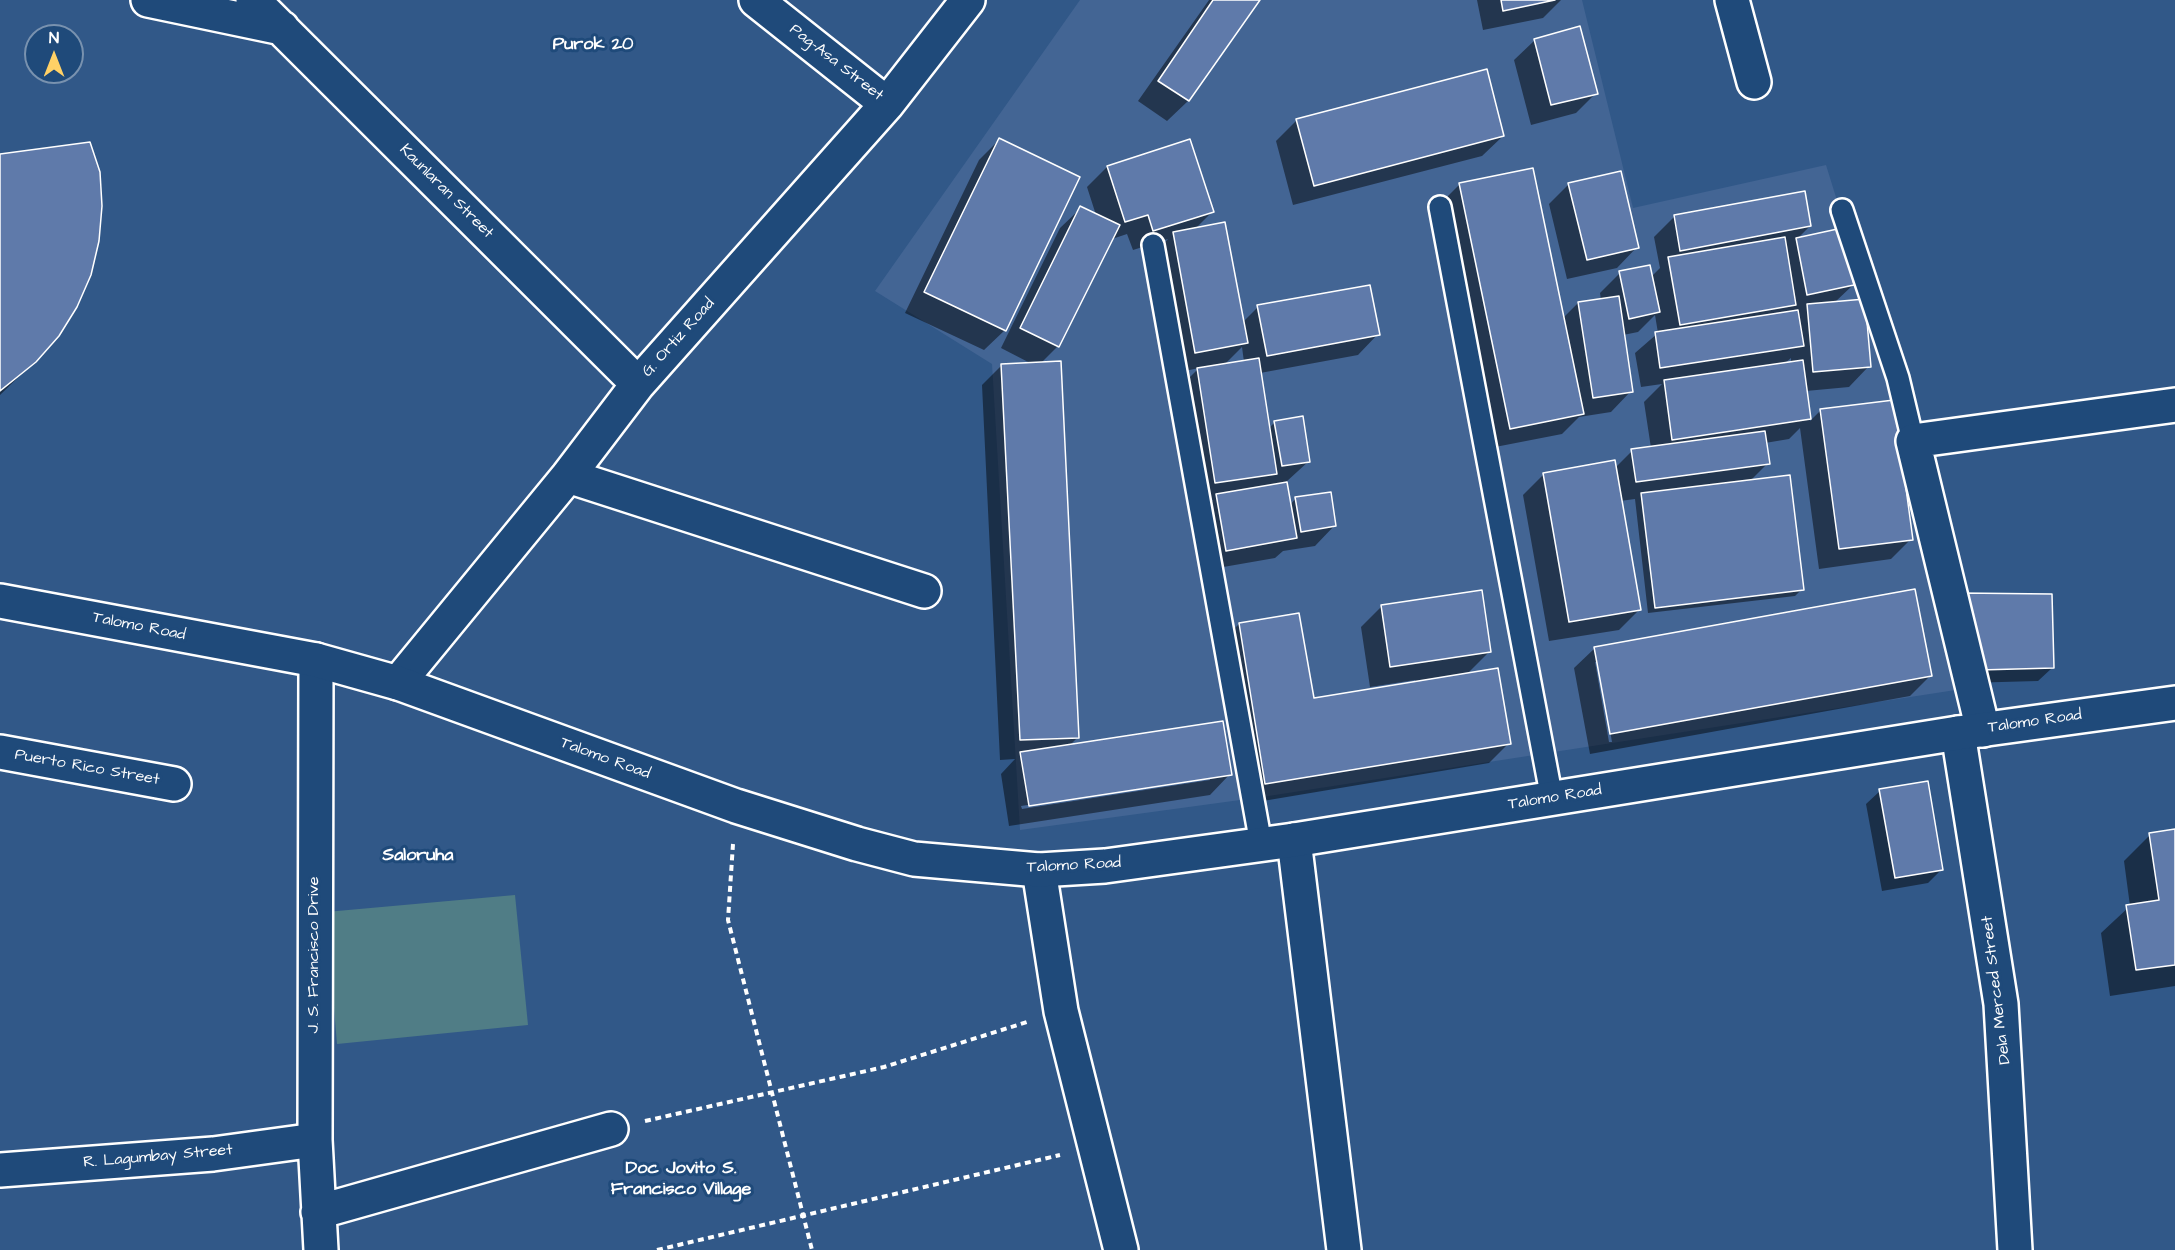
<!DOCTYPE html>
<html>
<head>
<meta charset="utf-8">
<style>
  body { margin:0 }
  #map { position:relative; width:2175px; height:1250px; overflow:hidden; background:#315888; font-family:"Architects Daughter",sans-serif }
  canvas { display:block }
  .north { position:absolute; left:24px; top:24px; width:60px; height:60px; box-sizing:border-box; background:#1f4a7a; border:2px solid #7992af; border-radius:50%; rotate:0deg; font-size:16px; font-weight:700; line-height:24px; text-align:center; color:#fff }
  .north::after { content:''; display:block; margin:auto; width:21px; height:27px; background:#ffd166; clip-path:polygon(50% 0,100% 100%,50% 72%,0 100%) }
</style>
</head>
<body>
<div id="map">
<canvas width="2175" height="1250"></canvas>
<div class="north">N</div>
</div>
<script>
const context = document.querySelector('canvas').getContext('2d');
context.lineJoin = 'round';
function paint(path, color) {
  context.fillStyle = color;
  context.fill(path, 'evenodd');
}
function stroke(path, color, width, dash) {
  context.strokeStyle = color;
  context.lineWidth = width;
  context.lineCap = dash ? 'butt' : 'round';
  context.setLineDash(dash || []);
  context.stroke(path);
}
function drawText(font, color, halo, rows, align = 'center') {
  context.font = font + ' "Architects Daughter",sans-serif';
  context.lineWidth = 6;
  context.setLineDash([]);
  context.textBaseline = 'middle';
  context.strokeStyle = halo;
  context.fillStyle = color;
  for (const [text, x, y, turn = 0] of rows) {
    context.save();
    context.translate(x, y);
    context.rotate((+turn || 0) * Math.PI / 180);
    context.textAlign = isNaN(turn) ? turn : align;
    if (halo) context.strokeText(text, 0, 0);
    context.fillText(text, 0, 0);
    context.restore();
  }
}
const built = new Path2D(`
  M1080,0H1582L1633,208L1826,165L1910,436L1962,689L1262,797L1020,830L992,364L875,291Z`);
const green = new Path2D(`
  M515,895L528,1025L337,1044L326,912Z`);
const shadow = new Path2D(`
  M1209,0H1258L1188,101L1167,121L1138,101Z
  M1477,0H1561L1543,18L1483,30Z
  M1535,40L1596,93L1576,113L1531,125L1514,60Z
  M1297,120L1503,136L1482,156L1293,205L1276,141Z
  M999,140L1005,330L984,350L905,313L979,160Z
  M0,156L35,361L0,395Z
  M1107,167L1212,212L1194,230L1242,323L1258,307L1378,334L1358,355L1260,373L1269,428L1275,422L1309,461L1286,482L1290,505L1296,498L1335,525L1315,546L1283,551L1275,558L1206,570L1197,516L1213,500L1195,503L1178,389L1199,368L1175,373L1154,254L1168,239L1133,250L1127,234L1112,239L1058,346L1041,363L1078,737L1069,746L1230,774L1210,795L1009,826L1001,774L1015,759L1000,760L982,385L1002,365L1032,364L1001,348L1060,228L1081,208L1096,215L1087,187ZM1242,347L1244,362L1224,365ZM1210,777V780L1022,809L1021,806Z
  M1460,184L1563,318L1578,303L1601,300L1600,293L1620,273L1651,277L1660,268L1654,237L1674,217L1810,226L1796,240L1841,230L1853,285L1834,303L1869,366L1849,387L1806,391L1810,421L1821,410L1911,539L1891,559L1819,569L1800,428L1789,439L1765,443L1768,463L1749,482L1802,589L1795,596L1648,613L1635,499L1620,501L1639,610L1619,630L1549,641L1523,495L1544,474L1615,468L1632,451L1651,448L1644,402L1662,384L1641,387L1635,353L1658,333L1655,315L1638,332L1623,335L1631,391L1611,412L1579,417L1562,434L1490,448L1440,204ZM1791,358V363L1784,364Z
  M1569,184L1637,247L1617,268L1567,279L1549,204Z
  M1382,606L1490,651L1467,674L1509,743L1489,763L1245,804L1219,644L1239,624L1312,699L1416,683L1415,680L1370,687L1361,627Z
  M1947,608L2052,668L2038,681L1965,683Z
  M1595,648L1930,676L1910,696L1590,754L1574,668ZM1595,662H1598L1612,742H1609Z
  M1880,791L1942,869L1928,883L1882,891L1866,804Z
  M2175,831V986L2110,996L2101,933L2130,906L2124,861L2150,835Z`);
const building = new Path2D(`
  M1213,0H1260L1189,101L1158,81Z
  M1501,0H1555L1503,11Z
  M1580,26L1598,94L1551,105L1534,39Z
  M1487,69L1504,136L1314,186L1296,119Z
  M999,138L1080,177L1006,331L924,292Z
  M1190,139L1214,212L1153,231L1148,215L1125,222L1107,166Z
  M90,142L100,172L102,206L99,241L91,275L77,307L59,336L36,362L0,391V154Z
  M1533,168L1584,414L1510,429L1459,183Z
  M1621,171L1639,248L1587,260L1568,183Z
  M1805,191L1811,226L1680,251L1674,215Z
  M1080,206L1120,225L1059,347L1020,328Z
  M1225,222L1248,343L1195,353L1173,232Z
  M1842,228L1854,285L1807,295L1796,238Z
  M1785,237L1796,305L1680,325L1668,257Z
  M1650,265L1660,312L1629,319L1619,271Z
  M1370,285L1380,335L1267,356L1257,305Z
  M1619,296L1633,392L1593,398L1578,302Z
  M1865,299L1871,367L1813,372L1807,304Z
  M1798,310L1804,346L1660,368L1655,332Z
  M1259,358L1277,474L1215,483L1197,368Z
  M1803,360L1811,419L1672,440L1664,380Z
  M1061,361L1079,738L1020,740L1001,364Z
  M1894,400L1913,540L1839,549L1820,409Z
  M1303,416L1310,462L1282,466L1274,421Z
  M1765,431L1770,464L1636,482L1631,449Z
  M1615,460L1641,610L1569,622L1543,473Z
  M1790,475L1804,590L1655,608L1641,493Z
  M1287,482L1297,538L1226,551L1216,494Z
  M1331,492L1336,526L1301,532L1295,497Z
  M1915,589L1932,676L1610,734L1594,647Z
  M1482,590L1491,652L1390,667L1381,605Z
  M1960,593L2052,594L2054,668L1979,670Z
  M1299,613L1314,698L1498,668L1511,744L1265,784L1239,623Z
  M1223,721L1232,775L1029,806L1020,752Z
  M1928,781L1943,870L1895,878L1879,789Z
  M2175,829V965L2136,970L2126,905L2159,900L2149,833Z`);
const path = new Path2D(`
  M733,844L728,920L812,1250
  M645,1121L884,1067L1027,1022
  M657,1250L1060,1155`);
const service = new Path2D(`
  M1440,207L1552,799
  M1842,210L1898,378L1913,441
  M1153,245L1261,844`);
const minor = new Path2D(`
  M148,0L282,28
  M253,0L638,384
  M756,0L887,104
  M1732,0L1754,82
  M568,476L924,591
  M316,660L315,1140L321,1250
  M398,683L568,476L638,384L887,104L968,0
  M1983,730L1913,441L2175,405
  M1958,733L2001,1004L2015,1250
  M0,752L174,784
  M1294,840L1344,1250
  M1039,870L1061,1011L1121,1250
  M0,1170L213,1154L315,1140
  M318,1212L611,1129`);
const tertiary = new Path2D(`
  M0,601L316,660L398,683L736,806L857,844L914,859L1039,870L1105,866L1294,840L1958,733L2175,703`);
const streetNames = [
  ["Pag-Asa Street",836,63,38],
  ["Kaunlaran Street",446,192,45],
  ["G. Ortiz Road",679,338,-48],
  ["Talomo Road",139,627,11],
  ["Talomo Road",2035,722,-8],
  ["Talomo Road",605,759,20],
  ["Puerto Rico Street",87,768,10],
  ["Talomo Road",1555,798,-9],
  ["Talomo Road",1074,866,-3],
  ["J. S. Francisco Drive",315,955,-90],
  ["Dela Merced Street",1997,990,-97],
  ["R. Lagumbay Street",158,1157,-5]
];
const neighbourhoodNames = [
  ["Purok 20",593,45],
  ["Saloruha",418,856],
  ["Doc Jovito S.",681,1169],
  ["Francisco Village",681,1190]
];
paint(built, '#436594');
paint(green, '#507d86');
paint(shadow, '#0007');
paint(building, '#5f7aaa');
stroke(building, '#fff', 1.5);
stroke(service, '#fff', 26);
stroke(minor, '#fff', 38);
stroke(tertiary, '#fff', 38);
stroke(path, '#fff', 4, [6, 4.5]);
stroke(service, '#1f4a7a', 21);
stroke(minor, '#1f4a7a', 33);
stroke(tertiary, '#1f4a7a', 33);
drawText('16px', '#fff', '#1f4a7a', streetNames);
drawText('bold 18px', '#fff', '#1f4a7a', neighbourhoodNames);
</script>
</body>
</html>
